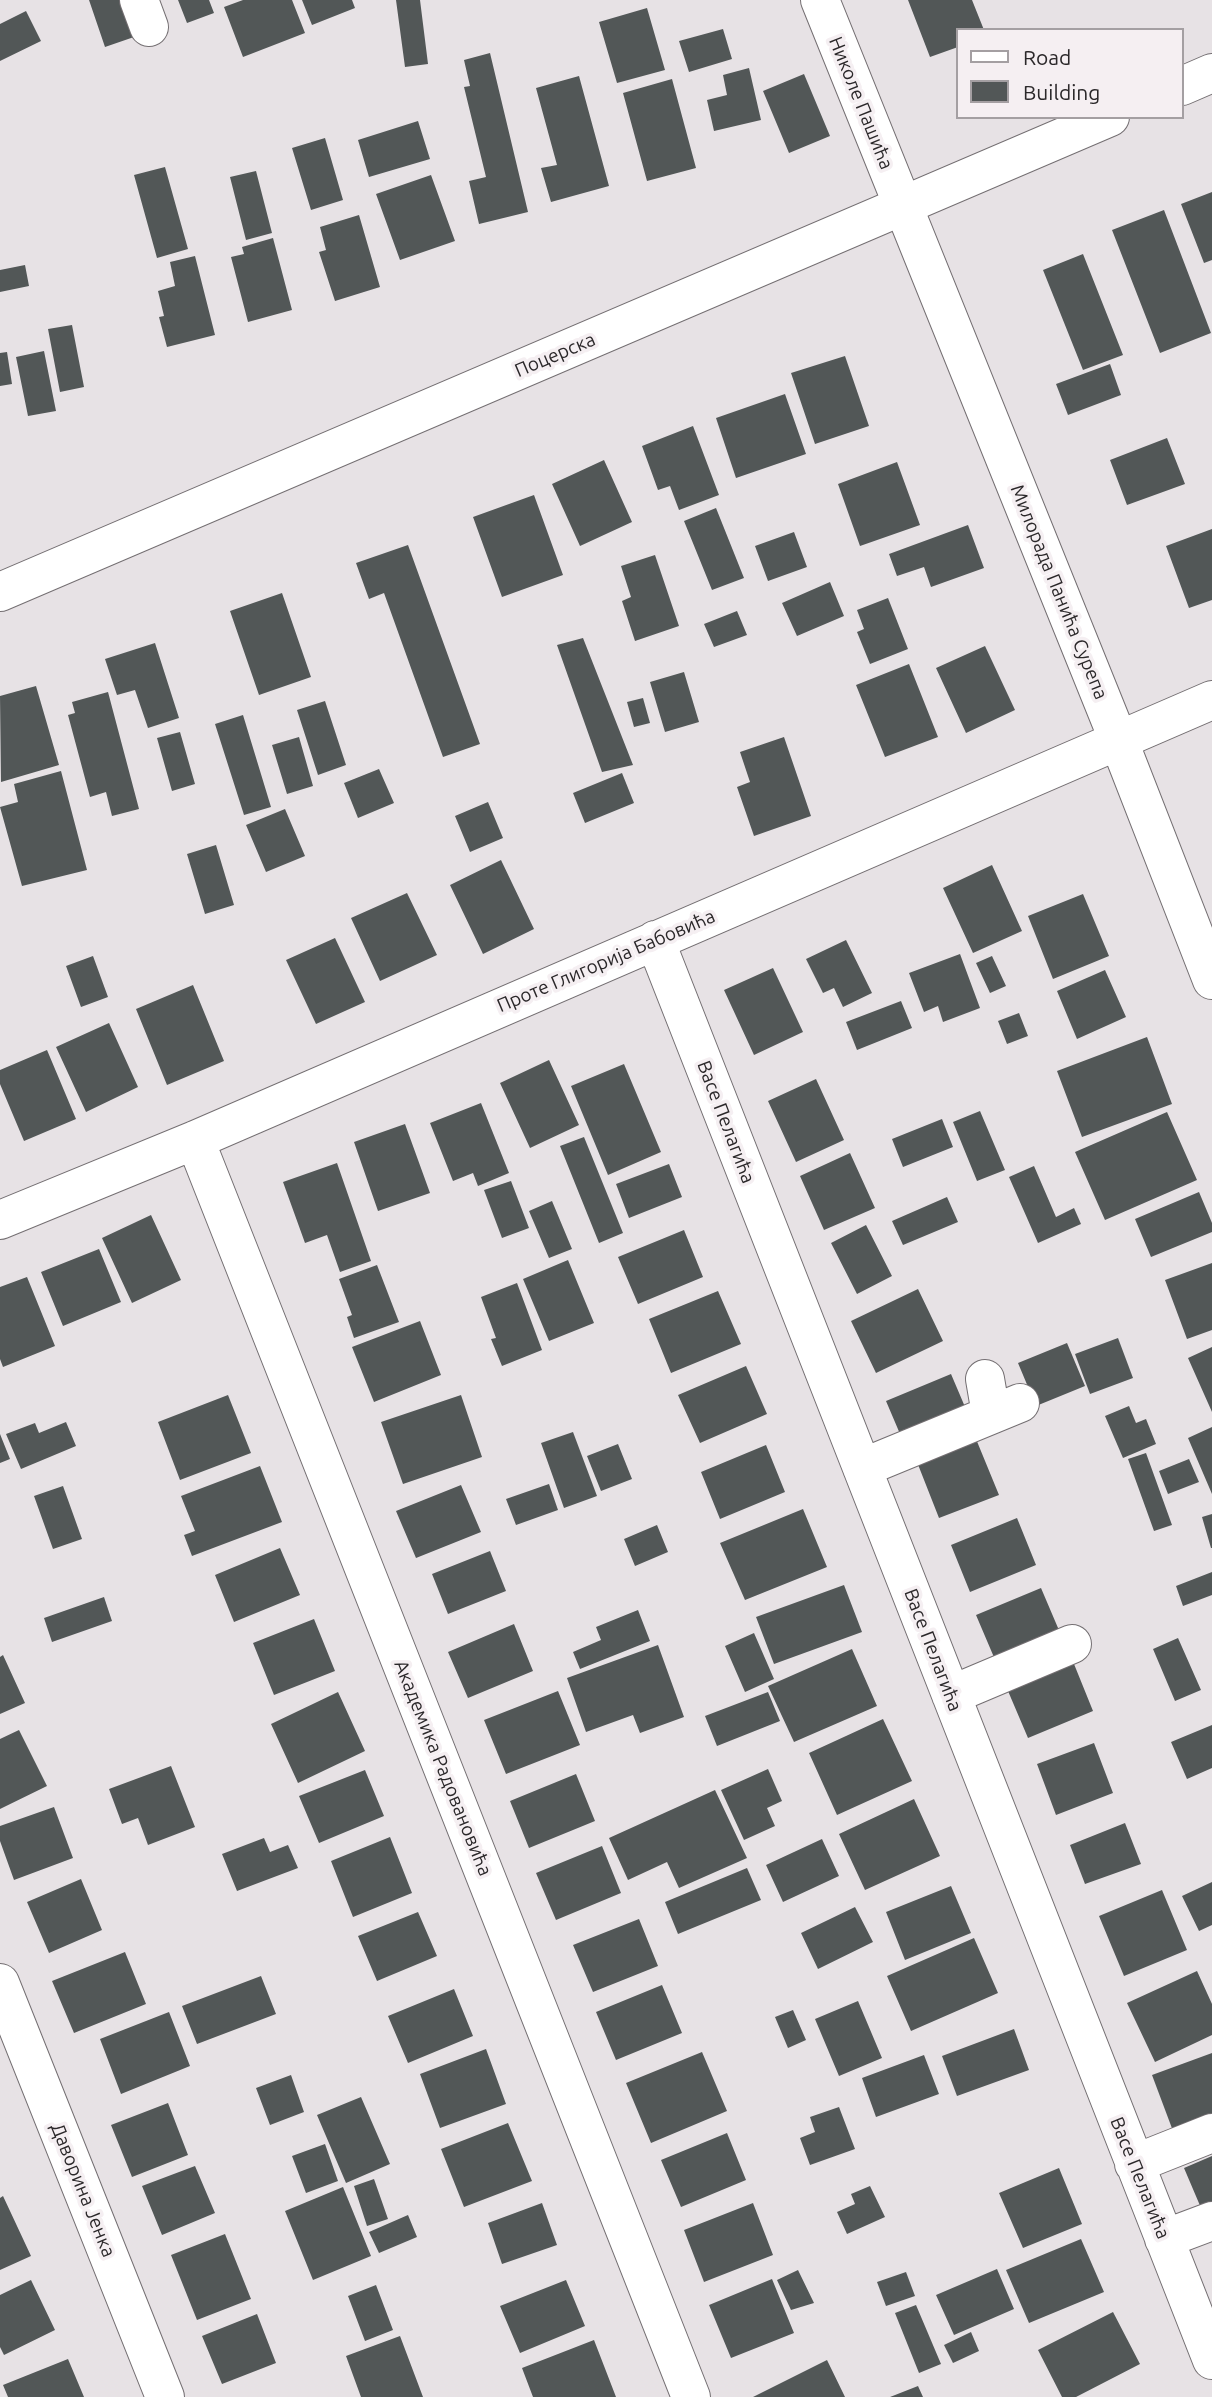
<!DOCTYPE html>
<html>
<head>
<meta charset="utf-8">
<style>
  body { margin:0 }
  #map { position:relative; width:1212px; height:2397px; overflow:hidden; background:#e7e2e5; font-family:Ubuntu,sans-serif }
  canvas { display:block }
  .legend { position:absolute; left:956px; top:28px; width:228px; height:91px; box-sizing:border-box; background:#f5eff2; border:2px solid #a49fa2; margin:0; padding:9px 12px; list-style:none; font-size:21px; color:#2b282a }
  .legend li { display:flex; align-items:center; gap:14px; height:35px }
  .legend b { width:35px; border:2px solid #a49fa2 }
</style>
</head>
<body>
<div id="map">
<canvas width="1212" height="2397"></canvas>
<ul class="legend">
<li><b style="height:9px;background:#fff"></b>Road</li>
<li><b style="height:19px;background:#525757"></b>Building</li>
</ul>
</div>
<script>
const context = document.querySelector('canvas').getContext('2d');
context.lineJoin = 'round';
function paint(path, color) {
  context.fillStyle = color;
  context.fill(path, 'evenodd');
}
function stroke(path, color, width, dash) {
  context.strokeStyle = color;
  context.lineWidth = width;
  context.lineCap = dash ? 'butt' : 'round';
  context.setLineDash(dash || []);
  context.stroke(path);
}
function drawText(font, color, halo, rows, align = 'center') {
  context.font = font + ' Ubuntu,sans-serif';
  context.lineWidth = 7;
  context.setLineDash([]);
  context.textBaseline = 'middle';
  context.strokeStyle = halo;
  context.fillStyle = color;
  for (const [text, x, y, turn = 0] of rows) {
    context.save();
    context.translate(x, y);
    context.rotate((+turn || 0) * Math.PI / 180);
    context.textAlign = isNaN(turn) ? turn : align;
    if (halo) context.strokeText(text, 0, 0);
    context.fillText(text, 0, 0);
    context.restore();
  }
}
const building = new Path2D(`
  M89,0H121L134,37L105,47Z
  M178,0H209L214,13L187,23Z
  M243,0H292L305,33L243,57L224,7Z
  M302,0H352L355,8L312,25Z
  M396,0H420L428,64L405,67Z
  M908,0H972L984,30H958V47L930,57Z
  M647,8L665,70L617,83L599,22Z
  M26,11L41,41L0,61V24Z
  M723,29L732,59L689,72L679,41Z
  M490,53L528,212L479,224L469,181L486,177L464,87L470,86L464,60Z
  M749,68L761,120L714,131L707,100L727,95L723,75Z
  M804,74L830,136L789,153L763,91Z
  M579,76L609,186L551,202L541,168L557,165L536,88Z
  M672,79L696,168L647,181L623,93Z
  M418,121L430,159L369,177L358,140Z
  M325,138L343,200L311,210L292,148Z
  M165,167L188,249L157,258L134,175Z
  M256,171L272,233L246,240L230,177Z
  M431,175L455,241L400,260L376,194Z
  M1212,192V260L1204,263L1181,204Z
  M1164,210L1211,333L1160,353L1112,230Z
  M359,215L380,287L335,301L319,252L326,250L320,227Z
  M273,238L292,310L248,322L231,257L244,254L242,247Z
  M1083,254L1123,355L1083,370L1043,270Z
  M195,256L215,335L167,347L159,317L164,316L158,291L175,286L170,262Z
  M25,265L29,286L0,292V270Z
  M72,325L84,387L60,392L48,329Z
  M44,351L56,411L28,416L16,357Z
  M7,352L12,384L0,386V353Z
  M845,356L869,426L815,444L791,373Z
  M1110,364L1121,395L1068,415L1056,384Z
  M785,394L806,454L736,478L716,418Z
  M693,426L719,495L679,510L670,486L658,490L642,446Z
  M1167,438L1185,484L1127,505L1110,460Z
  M604,460L632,522L580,546L552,484Z
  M897,462L920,525L860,546L838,484Z
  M534,495L563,575L502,597L473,517Z
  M716,508L744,578L712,590L684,521Z
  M968,525L984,568L931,587L924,567L897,576L889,554Z
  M1212,529V600L1189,608L1166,546Z
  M794,532L807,567L768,581L755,546Z
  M408,545L480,744L443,757L384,593L369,599L356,563Z
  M655,555L679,626L635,641L622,601L631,597L621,566Z
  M830,582L844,616L797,636L782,603Z
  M282,593L311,677L259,695L230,611Z
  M888,598L908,649L870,664L857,632L864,629L857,610Z
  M737,611L747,635L714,647L704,624Z
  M583,638L633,765L602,772L557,645Z
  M155,643L179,718L148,728L135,690L117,695L105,659Z
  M985,646L1015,710L966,733L936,668Z
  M909,664L938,737L885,757L856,685Z
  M684,672L699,722L665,732L650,682Z
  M36,686L59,765L1,782L0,696Z
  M108,692L139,809L112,816L106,792L90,797L68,715L75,713L72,702Z
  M643,698L650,723L634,727L627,702Z
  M325,701L346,765L318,775L297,710Z
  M243,715L271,807L244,815L215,724Z
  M180,732L195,784L172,791L157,738Z
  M299,737L313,786L287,794L272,745Z
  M784,737L811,816L754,836L737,787L750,782L740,752Z
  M379,769L394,803L358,818L344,783Z
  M61,771L87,870L22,886L0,807L18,802L14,784Z
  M622,773L634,803L585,823L573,793Z
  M488,802L503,838L470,852L455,816Z
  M285,809L305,856L266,872L246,825Z
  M216,845L234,905L205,914L187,854Z
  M501,860L534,929L483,954L450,885Z
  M992,865L1022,931L973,953L943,888Z
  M407,893L437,955L380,981L351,918Z
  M1083,894L1109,956L1053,979L1028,916Z
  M335,938L365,1002L316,1024L286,960Z
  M846,940L872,993L843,1007L834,988L823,993L806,959Z
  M960,954L980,1008L943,1022L938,1006L924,1012L909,973Z
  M93,956L108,997L81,1007L66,966Z
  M992,956L1006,986L990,993L976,963Z
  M773,968L803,1032L754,1055L724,990Z
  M1105,970L1126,1017L1077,1039L1057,991Z
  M193,985L224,1061L167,1085L136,1009Z
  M901,1001L912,1028L857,1050L846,1022Z
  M1019,1013L1028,1036L1007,1044L998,1021Z
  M109,1023L138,1087L86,1112L56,1047Z
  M1147,1037L1172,1104L1082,1137L1057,1071Z
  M47,1050L76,1119L24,1141L0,1084V1070Z
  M549,1060L579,1125L530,1148L500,1083Z
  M624,1064L661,1152L608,1175L571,1086Z
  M816,1079L844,1140L796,1162L768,1101Z
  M481,1103L509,1173L478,1186L473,1173L453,1181L430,1123Z
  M980,1111L1005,1170L977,1181L953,1122Z
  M1167,1112L1197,1180L1105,1220L1075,1152Z
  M942,1119L953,1147L903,1167L892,1139Z
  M405,1124L430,1193L378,1211L354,1142Z
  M584,1137L623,1233L599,1243L560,1146Z
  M850,1153L875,1208L824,1230L800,1176Z
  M337,1163L371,1261L340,1272L327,1235L305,1243L283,1182Z
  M669,1164L682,1197L629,1218L616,1184Z
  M1034,1166L1056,1217L1074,1208L1081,1224L1038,1243L1009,1177Z
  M511,1181L529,1228L502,1238L484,1190Z
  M1199,1192L1212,1223V1232L1151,1257L1135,1219Z
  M947,1197L958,1222L903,1245L892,1221Z
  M552,1201L572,1249L549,1258L529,1211Z
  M151,1215L181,1280L132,1303L102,1238Z
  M866,1225L892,1276L857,1294L831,1243Z
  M684,1230L703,1277L638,1304L618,1257Z
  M99,1249L121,1302L63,1326L41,1272Z
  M568,1260L594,1323L549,1341L523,1279Z
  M1212,1263V1330L1187,1339L1165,1280Z
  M377,1265L399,1322L354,1338L347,1317L352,1315L339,1279Z
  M27,1277L55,1346L3,1367L0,1359V1287Z
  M517,1283L542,1350L502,1366L491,1339L496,1338L481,1297Z
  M918,1289L943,1341L876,1373L851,1321Z
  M718,1291L741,1344L671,1373L649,1319Z
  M420,1321L441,1375L374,1402L352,1347Z
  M1118,1338L1133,1378L1090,1394L1075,1354Z
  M1067,1343L1085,1386L1036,1406L1018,1363Z
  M1212,1347V1412L1188,1358Z
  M746,1366L767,1414L700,1443L678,1395Z
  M951,1374L971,1421L906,1448L886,1401Z
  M228,1395L251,1453L180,1480L158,1422Z
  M461,1395L482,1457L403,1484L381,1422Z
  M1129,1406L1136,1423L1146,1419L1156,1444L1123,1458L1105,1416Z
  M66,1422L76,1446L21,1469L6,1434L35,1423L39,1433Z
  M1212,1427V1494L1188,1438Z
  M573,1432L597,1496L564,1508L541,1443Z
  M0,1434L10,1459L0,1463Z
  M976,1439L999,1495L939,1518L917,1462Z
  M618,1444L632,1479L601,1491L587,1456Z
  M766,1445L785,1492L720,1519L701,1472Z
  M1146,1453L1172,1525L1154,1531L1128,1459Z
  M1189,1459L1199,1482L1168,1494L1159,1471Z
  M260,1466L282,1522L192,1556L184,1535L195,1531L181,1496Z
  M549,1484L558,1510L516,1525L506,1499Z
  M461,1485L481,1532L416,1558L396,1511Z
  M63,1486L82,1539L53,1549L34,1496Z
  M803,1509L827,1567L745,1600L720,1543Z
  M1212,1514V1548H1211L1202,1517Z
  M1017,1518L1036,1565L970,1592L951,1545Z
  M657,1525L668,1552L635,1566L624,1539Z
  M280,1548L300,1595L234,1622L215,1575Z
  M490,1551L506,1591L448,1614L432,1574Z
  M1212,1572V1595L1183,1606L1176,1586Z
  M844,1585L862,1632L774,1664L756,1617Z
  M1041,1588L1061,1635L996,1662L976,1615Z
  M104,1597L112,1621L52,1642L44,1618Z
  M638,1610L650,1641L580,1669L573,1652L601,1640L596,1627Z
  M314,1619L335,1671L274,1695L253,1643Z
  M514,1624L533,1671L468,1698L448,1652Z
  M754,1633L774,1679L745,1692L725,1646Z
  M1178,1638L1201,1690L1175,1701L1153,1649Z
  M658,1645L684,1717L640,1733L633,1715L586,1732L567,1678Z
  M852,1649L877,1706L794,1742L768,1686Z
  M3,1655L25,1703L0,1714V1657Z
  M1074,1664L1093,1711L1028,1738L1008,1691Z
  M558,1691L580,1745L506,1774L484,1720Z
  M338,1692L365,1751L298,1783L271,1724Z
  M768,1692L780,1721L717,1746L705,1716Z
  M883,1719L912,1781L837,1815L809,1753Z
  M1212,1725V1768L1187,1779L1171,1742Z
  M19,1730L47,1786L0,1809V1739Z
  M1094,1743L1113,1793L1056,1815L1037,1764Z
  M171,1766L195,1827L148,1845L138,1818L122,1824L109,1789Z
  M768,1769L782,1801L767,1808L775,1826L744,1840L721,1790Z
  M365,1770L384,1816L319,1843L299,1796Z
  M576,1774L595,1821L529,1848L510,1801Z
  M715,1790L747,1858L679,1888L667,1862L628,1880L609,1838Z
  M914,1799L940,1856L865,1890L839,1834Z
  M54,1807L73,1858L14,1880L0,1841V1826Z
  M1125,1823L1141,1864L1085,1884L1070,1845Z
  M390,1837L412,1893L353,1917L331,1861Z
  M264,1838L270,1852L288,1845L298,1868L237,1891L222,1854Z
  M822,1839L839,1876L783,1902L766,1865Z
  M602,1846L621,1893L556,1920L536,1873Z
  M747,1868L761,1900L678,1934L665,1902Z
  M81,1879L102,1930L49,1953L27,1902Z
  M1212,1882V1925L1199,1931L1182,1896Z
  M951,1886L971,1933L905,1960L886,1912Z
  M1162,1890L1187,1950L1124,1976L1099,1916Z
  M855,1907L873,1942L818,1969L801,1933Z
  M418,1912L437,1956L377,1981L358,1936Z
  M639,1919L658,1966L593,1992L573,1945Z
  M974,1938L998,1993L911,2031L887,1976Z
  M125,1952L146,2004L74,2033L52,1981Z
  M1197,1971L1212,2004V2035L1155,2062L1127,2003Z
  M261,1976L276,2014L197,2044L182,2006Z
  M662,1985L682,2033L616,2060L596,2012Z
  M454,1989L473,2036L408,2063L388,2016Z
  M858,2001L882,2058L839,2076L815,2019Z
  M793,2010L806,2040L788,2048L775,2017Z
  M169,2012L190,2066L121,2094L100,2039Z
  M1014,2029L1029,2070L957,2096L942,2056Z
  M486,2049L506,2104L440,2128L420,2074Z
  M702,2052L727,2111L651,2143L626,2083Z
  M1212,2053V2126L1176,2139L1152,2075Z
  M924,2055L939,2094L876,2117L862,2078Z
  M291,2075L304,2112L270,2125L256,2088Z
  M361,2097L390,2164L346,2183L317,2115Z
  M168,2103L188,2155L132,2177L111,2125Z
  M839,2107L855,2149L810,2165L800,2138L815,2132L810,2117Z
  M508,2123L532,2181L464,2207L441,2149Z
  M727,2133L746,2180L681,2207L661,2160Z
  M325,2144L338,2181L306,2193L292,2156Z
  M1212,2156V2211L1204,2215L1184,2168Z
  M195,2166L215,2213L162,2235L142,2186Z
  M1059,2168L1082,2224L1023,2248L999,2193Z
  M374,2179L388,2219L367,2226L354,2186Z
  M870,2186L885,2217L847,2234L837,2212L855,2204L851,2194Z
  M343,2187L371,2256L313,2280L285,2211Z
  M3,2196L31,2256L0,2270V2198Z
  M542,2203L557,2245L502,2264L488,2223Z
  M753,2203L773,2255L704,2282L684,2230Z
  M408,2215L417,2237L379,2253L369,2232Z
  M225,2234L251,2299L197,2320L171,2255Z
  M1081,2239L1104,2292L1029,2323L1006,2270Z
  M997,2269L1014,2309L954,2335L936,2295Z
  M798,2270L814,2303L791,2310L777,2280Z
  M906,2272L915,2296L886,2306L877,2282Z
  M772,2279L794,2333L731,2358L709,2305Z
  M31,2280L55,2330L4,2355L0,2347V2295Z
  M566,2280L585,2326L520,2353L500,2306Z
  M376,2285L393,2330L365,2341L348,2296Z
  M916,2305L941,2364L919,2373L895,2313Z
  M1113,2312L1140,2364L1076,2397H1062L1038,2350Z
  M257,2314L276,2363L222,2384L202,2336Z
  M971,2332L979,2351L953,2363L944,2345Z
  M400,2336L423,2397H361L346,2356Z
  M594,2340L616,2397H533L522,2368Z
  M68,2359L84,2397H8L3,2385Z
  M827,2360L845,2397H753Z
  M918,2386L923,2397H890Z`);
const minor = new Path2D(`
  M139,0L149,27
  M820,0L1118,739L1212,980
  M655,940L1212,2360
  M195,1140L691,2397
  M0,1220L195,1140L1212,700
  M985,1379L991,1414
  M862,1468L1020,1403
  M951,1695L1072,1644
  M0,1983L165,2397
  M1134,2164L1212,2133
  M1164,2239L1212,2221`);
const major = new Path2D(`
  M1182,86L1212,73
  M0,592L1110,117`);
const streetNames = [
  ["Николе Пашића",861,103,68],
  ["Поцерска",555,355,-23],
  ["Милорада Панића Сурепа",1059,592,68],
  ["Проте Глигорија Бабовића",606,961,-23],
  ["Васе Пелагића",726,1122,69],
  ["Васе Пелагића",933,1650,69],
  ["Академика Радовановића",443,1768,68],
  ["Васе Пелагића",1140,2178,68],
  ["Даворина Јенка",83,2190,68]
];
paint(building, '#525757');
stroke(minor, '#746f72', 40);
stroke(major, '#746f72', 40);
stroke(minor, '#fff', 38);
stroke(major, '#fff', 38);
drawText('19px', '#2b282a', '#f5eff2', streetNames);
</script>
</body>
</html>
